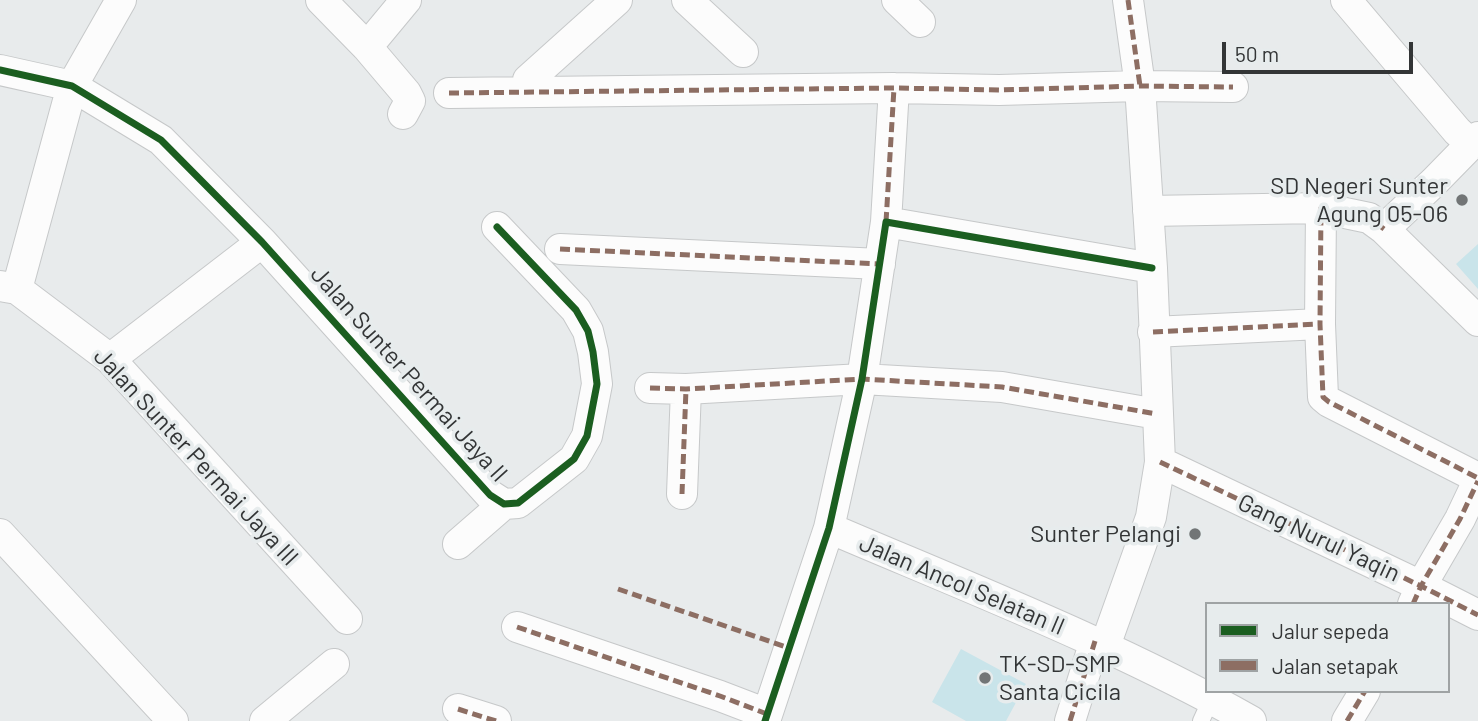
<!DOCTYPE html>
<html>
<head>
<meta charset="utf-8">
<style>
  body { margin:0 }
  #map { position:relative; width:1478px; height:721px; overflow:hidden; background:#e8ebec; font-family:Barlow,sans-serif }
  canvas { display:block }
  .legend { position:absolute; left:1205px; top:602px; width:245px; height:91px; box-sizing:border-box; background:#e7eced; border:2px solid #9fa3a4; margin:0; padding:9px 12px; list-style:none; font-size:21px; color:#333536 }
  .legend li { display:flex; align-items:center; gap:14px; height:35px }
  .legend b { width:35px; border:2px solid #9fa3a4 }
  .scale { position:absolute; left:1222px; top:42px; width:191px; height:32px; box-sizing:border-box; border:4px solid #333536; border-top:0; padding-left:9px; font-size:21px; line-height:24px; white-space:nowrap; color:#333536; -webkit-text-stroke:5px #e7eced; paint-order:stroke }
</style>
</head>
<body>
<div id="map">
<canvas width="1478" height="721"></canvas>
<ul class="legend">
<li><b style="height:9px;background:#1b5e20"></b>Jalur sepeda</li>
<li><b style="height:9px;background:#8d6e63"></b>Jalan setapak</li>
</ul>
<div class="scale">50 m</div>
</div>
<script>
const context = document.querySelector('canvas').getContext('2d');
context.lineJoin = 'round';
function paint(path, color) {
  context.fillStyle = color;
  context.fill(path, 'evenodd');
}
function stroke(path, color, width, dash) {
  context.strokeStyle = color;
  context.lineWidth = width;
  context.lineCap = dash ? 'butt' : 'round';
  context.setLineDash(dash || []);
  context.stroke(path);
}
function drawText(font, color, halo, rows, align = 'center') {
  context.font = font + ' Barlow,sans-serif';
  context.lineWidth = 7;
  context.setLineDash([]);
  context.textBaseline = 'middle';
  context.strokeStyle = halo;
  context.fillStyle = color;
  for (const [text, x, y, turn = 0] of rows) {
    context.save();
    context.translate(x, y);
    context.rotate((+turn || 0) * Math.PI / 180);
    context.textAlign = isNaN(turn) ? turn : align;
    if (halo) context.strokeText(text, 0, 0);
    context.fillText(text, 0, 0);
    context.restore();
  }
}
const green = new Path2D(`
  M1478,244V289L1456,264Z
  M961,649L1026,684L1006,721H966L932,702Z`);
const lane = new Path2D(`
  M1201,721L1211,699`);
const street = new Path2D(`
  M321,0L367,47L406,93L410,101L403,114
  M687,0L743,52
  M897,0L920,22
  M1346,0L1457,131L1471,144
  M367,47L406,0
  M0,70L72,86L161,140L262,242L490,495L504,504L518,503L574,459L587,436L597,384L593,352L588,331L576,310L497,227
  M528,80L617,0
  M449,93L894,88L999,90L1140,86L1233,87
  M1321,208L1320,324L1323,397L1329,402L1478,478
  M1148,211L1321,208L1369,218L1384,229L1478,321
  M886,222L894,88
  M1384,229L1434,182L1478,137
  M560,249L880,264
  M0,286L17,289L110,359L347,619
  M17,289L72,86L121,0
  M1153,332L1320,324
  M110,359L262,242
  M650,388L686,389L862,379L1002,387L1157,414
  M1160,462L1421,586L1478,615
  M682,494L686,389
  M829,528C972,589 1116,645 1251,721
  M0,534L173,721
  M458,544L504,504
  M1413,604L1421,586L1460,519L1478,481
  M517,627L720,696L767,714
  M1105,646L1151,517L1160,462L1152,268L1140,86L1128,0
  M458,709L496,721
  M265,721L334,664
  M765,721L829,528L862,379L886,222L1152,268
  M1070,721L1095,641
  M1347,721L1365,691`);
const quiet = new Path2D(`
  M1128,0L1140,86
  M449,93L894,88L999,90L1140,86L1233,87
  M886,222L894,88
  M1384,229L1369,218L1321,208L1320,324L1323,397L1329,402L1478,478
  M560,249L880,264
  M1153,332L1320,324
  M650,388L686,389L862,379L1002,387L1157,414
  M1160,462L1421,586L1478,615
  M682,494L686,389
  M618,589L789,648
  M1413,604L1421,586L1460,519L1478,481
  M517,627L720,696L767,714
  M458,709L496,721
  M1070,721L1095,641
  M1347,721L1365,691`);
const cycleway = new Path2D(`
  M0,70L72,86L161,140L262,242L490,495L504,504L518,503L574,459L587,436L597,384L593,352L588,331L576,310L497,227
  M765,721L829,528L862,379L886,222L1152,268`);
const markers = [
  [1462,200,7,"#727576"],
  [1195,534,7,"#727576"],
  [985,678,7,"#727576"]
];
const poiNames = [
  ["SD Negeri Sunter",1448,186],
  ["Agung 05-06",1448,214],
  ["Sunter Pelangi",1181,534],
  ["TK-SD-SMP",999,664,"left"],
  ["Santa Cicila",999,692,"left"]
];
const streetNames = [
  ["Jalan Sunter Permai Jaya II",409,374,48],
  ["Jalan Sunter Permai Jaya III",196,457,47],
  ["Gang Nurul Yaqin",1319,538,25],
  ["Jalan Ancol Selatan II",962,585,23]
];
paint(green, '#c9e4ea');
stroke(lane, '#c6c8c9', 18);
stroke(street, '#c6c8c9', 32);
stroke(lane, '#fcfcfc', 16);
stroke(street, '#fcfcfc', 30);
stroke(quiet, '#8d6e63', 5, [10, 5]);
stroke(cycleway, '#1b5e20', 7);
for (const [x, y, r, color] of markers) {
  const dot = new Path2D();
  dot.arc(x, y, r, 0, 2 * Math.PI);
  context.fillStyle = color;
  context.fill(dot);
  stroke(dot, '#e7eced', 2.5);
}
drawText('24px', '#333536', '#e7eced', poiNames, 'right');
drawText('24px', '#333536', '#e7eced', streetNames);
</script>
</body>
</html>
